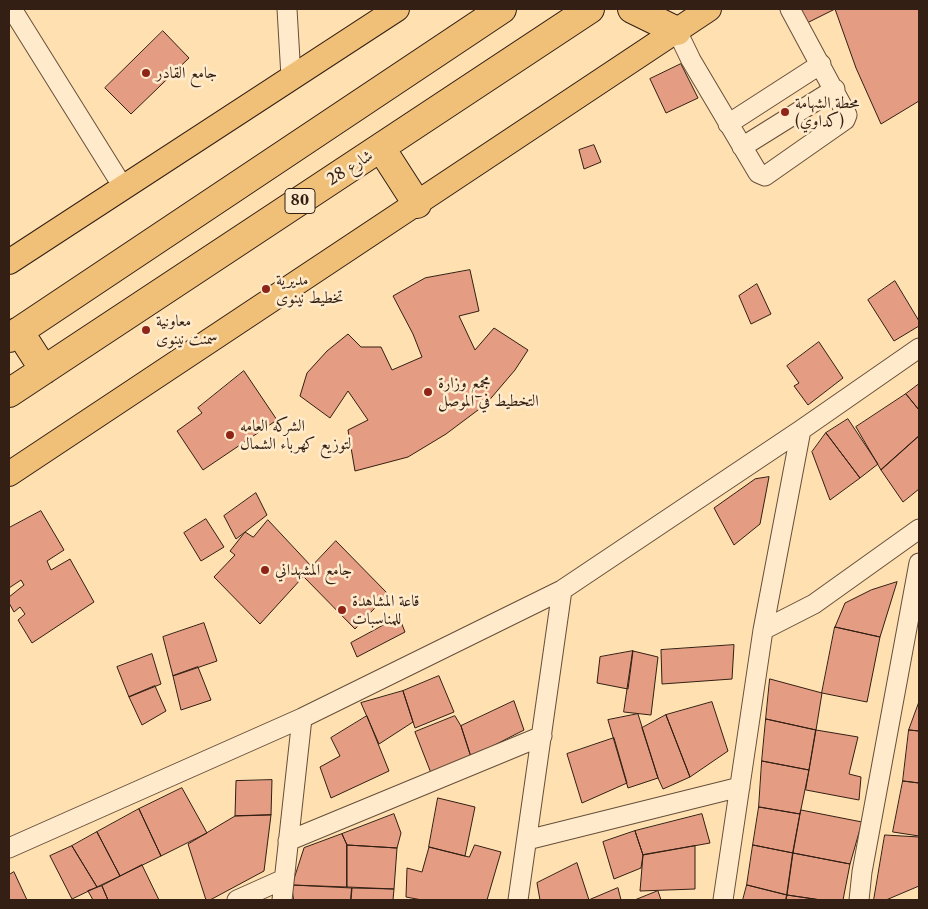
<!DOCTYPE html>
<html>
<head>
<meta charset="utf-8">
<style>
  body { margin:0 }
  #map { position:relative; width:928px; height:909px; overflow:hidden; background:#ffe0b1; font-family:"Libre Caslon Text",serif }
  canvas { display:block }
  .frame { position:absolute; inset:0; border:10px solid #331f13; pointer-events:none }
</style>
</head>
<body>
<div id="map">
<canvas width="928" height="909"></canvas>
<div class="frame"></div>
</div>
<script>
const context = document.querySelector('canvas').getContext('2d');
context.lineJoin = 'round';
function paint(path, color) {
  context.fillStyle = color;
  context.fill(path, 'evenodd');
}
function stroke(path, color, width, dash) {
  context.strokeStyle = color;
  context.lineWidth = width;
  context.lineCap = dash ? 'butt' : 'round';
  context.setLineDash(dash || []);
  context.stroke(path);
}
function drawText(font, color, halo, rows, align = 'center') {
  context.font = font + ' "Libre Caslon Text",Amiri,serif';
  context.lineWidth = 5;
  context.setLineDash([]);
  context.textBaseline = 'middle';
  context.strokeStyle = halo;
  context.fillStyle = color;
  for (const [text, x, y, turn = 0] of rows) {
    context.save();
    context.translate(x, y);
    context.rotate((+turn || 0) * Math.PI / 180);
    context.textAlign = isNaN(turn) ? turn : align;
    if (halo) context.strokeText(text, 0, 0);
    context.fillText(text, 0, 0);
    context.restore();
  }
}
const building = new Path2D(`
  M800,9H919V101L881,124L856,68L835,9L807,23Z
  M163,31L189,58L131,114L105,88Z
  M681,64L698,98L666,113L650,79Z
  M594,145L601,162L584,169L579,150Z
  M470,270L479,311L459,316L475,350L494,328L528,350L515,370L486,404L446,434L408,457L355,471L348,430L368,420L348,391L330,418L300,396L307,373L327,351L348,334L361,347H381L392,370L422,357L413,334L393,296L425,278Z
  M895,281L919,321V326L894,341L868,300Z
  M757,284L771,314L751,324L739,296Z
  M819,342L843,378L808,405L794,386L799,383L787,366Z
  M244,371L277,420L203,470L177,431L202,413L198,408Z
  M919,384V410L906,394Z
  M906,394L919,410V436L881,470L856,427Z
  M848,419L878,464L860,478L826,433Z
  M826,433L860,478L830,500L812,452Z
  M919,436V489L903,502L881,470Z
  M769,477L760,524L734,545L714,508L755,479Z
  M256,493L267,515L236,539L224,516Z
  M41,511L64,550L47,561L51,570L70,559L94,602L32,643L18,620L25,614L20,607L14,612L9,603V597L24,585L21,580L9,588V528Z
  M206,519L224,547L201,561L184,533Z
  M268,520L312,567L260,624L214,577L235,555L230,551L245,532L253,537Z
  M336,541L388,594L355,629L303,576Z
  M897,582L880,637L835,627L845,603L871,590Z
  M399,617L405,632L357,657L351,643Z
  M204,623L217,661L173,676L163,637Z
  M835,627L880,637L867,702L822,693Z
  M734,645L732,679L662,684L661,650Z
  M633,651L658,657L651,715L624,712Z
  M633,651L628,689L597,683L600,657Z
  M152,654L161,684L129,697L117,667Z
  M198,667L211,700L181,710L173,676Z
  M439,676L454,712L415,728L403,691Z
  M770,679L822,693L816,730L766,719Z
  M155,686L166,711L142,725L129,697Z
  M403,691L413,722L379,744L361,703Z
  M514,701L524,730L471,757L461,726Z
  M712,702L728,751L690,777L666,715Z
  M919,702V731L909,730Z
  M638,714L658,778L628,788L608,720Z
  M666,715L690,777L663,789L658,778L642,728Z
  M367,716L389,771L331,798L320,767L340,756L331,738Z
  M455,716L461,726L471,757L431,773L415,732Z
  M766,719L816,730L809,770L762,761Z
  M816,730L858,737L849,774L861,777L859,800L806,790Z
  M909,730L919,731V783L903,781Z
  M614,738L627,783L582,803L567,754Z
  M762,761L809,770L800,814L759,807Z
  M272,780L271,815L235,816L236,781Z
  M903,781L919,783V836L893,832Z
  M182,788L207,833L161,856L139,809Z
  M438,798L475,807L465,856L429,847Z
  M759,807L800,814L793,853L753,845Z
  M139,809L161,856L120,876L97,832Z
  M801,810L862,822L850,864L793,853Z
  M394,814L401,833L397,848L347,845L342,834Z
  M702,814L710,843L643,855L635,831Z
  M271,815L264,871L210,900H206L188,844L235,816Z
  M635,831L643,855L641,868L614,879L603,842Z
  M97,832L120,876L97,887L72,846Z
  M342,834L347,845V887L292,885L304,848Z
  M885,835L919,837V886L886,900H874Z
  M347,845L397,848L394,889L347,887Z
  M475,845L501,852L487,900H422L406,897L407,868L422,872L429,847L469,857Z
  M753,845L793,853L787,895L747,885Z
  M72,846L97,887L72,899L50,856Z
  M695,846V889L640,891L643,855Z
  M793,853L850,864L843,900H821L787,895Z
  M577,863L589,900H540L537,883Z
  M142,865L159,900H108L102,886Z
  M14,872L27,900H9V875Z
  M292,885L352,888L351,900H294Z
  M747,885L787,895L786,900H743Z
  M102,886L108,900H93L88,891Z
  M352,888L394,889L393,900H351Z
  M618,888L621,900H589Z
  M658,891L661,900H635Z
  M787,895L821,900H786Z`);
const minor = new Path2D(`
  M12,9L123,187
  M287,9L291,77
  M677,31L691,60L758,173L765,176L845,120L847,115L790,9
  M728,124L821,64
  M742,147L835,89
  M763,630L814,604L919,529
  M527,840L740,787
  M288,841L542,736
  M9,848L302,718L562,590L801,430L919,348
  M237,900L284,879
  M282,900L302,718
  M518,900L562,590
  M723,900L763,630L801,430
  M859,900L862,872L919,563`);
const major = new Path2D(`
  M9,262L397,9
  M9,474L709,9`);
const highway = new Path2D(`
  M632,9L677,31
  M381,148L417,204
  M19,331L44,370
  M9,338L502,9
  M9,393L590,9`);
const markers = [
  [146,73,5,"#8f2418"],
  [785,112,5,"#8f2418"],
  [266,289,5,"#8f2418"],
  [146,330,5,"#8f2418"],
  [428,392,5,"#8f2418"],
  [230,435,5,"#8f2418"],
  [265,570,5,"#8f2418"],
  [342,610,5,"#8f2418"]
];
const shields = [
  [300,201,30]
];
const shieldNames = [
  ["80",300,201]
];
const poiNames = [
  ["جامع القادر",156,73],
  ["محطة الشهامة",795,103],
  ["(كداوي)",795,121],
  ["مديرية",276,280],
  ["تخطيط نينوى",276,298],
  ["معاونية",156,321],
  ["سمنت نينوى",156,339],
  ["مجمع وزارة",438,383],
  ["التخطيط في الموصل",438,401],
  ["الشركه العامه",240,426],
  ["لتوزيع كهرباء الشمال",240,444],
  ["جامع المشهداني",275,570],
  ["قاعة المشاهدة",352,601],
  ["للمناسبات",352,619]
];
const streetNames = [
  ["شارع 28",350,168,-33]
];
paint(building, '#e49c82');
stroke(building, '#331f13', 1);
stroke(minor, '#664f3a', 21);
stroke(major, '#331f13', 26);
stroke(highway, '#331f13', 30);
stroke(minor, '#ffebcc', 19);
stroke(major, '#f0c078', 24);
stroke(highway, '#f0c078', 28);
for (const [x, y, r, color] of markers) {
  const dot = new Path2D();
  dot.arc(x, y, r, 0, 2 * Math.PI);
  context.fillStyle = color;
  context.fill(dot);
  stroke(dot, '#ffebcc', 2);
}
for (const [x, y, w] of shields) {
  const box = new Path2D();
  box.roundRect(x - w / 2, y - 12.5, w, 25, 4);
  context.fillStyle = '#ffebcc';
  context.fill(box);
  stroke(box, '#331f13', 1);
}
drawText('bold 15px', '#331f13', null, shieldNames);
drawText('16px', '#331f13', '#ffebcc', poiNames, 'left');
drawText('16px', '#331f13', '#ffebcc', streetNames);
</script>
</body>
</html>
